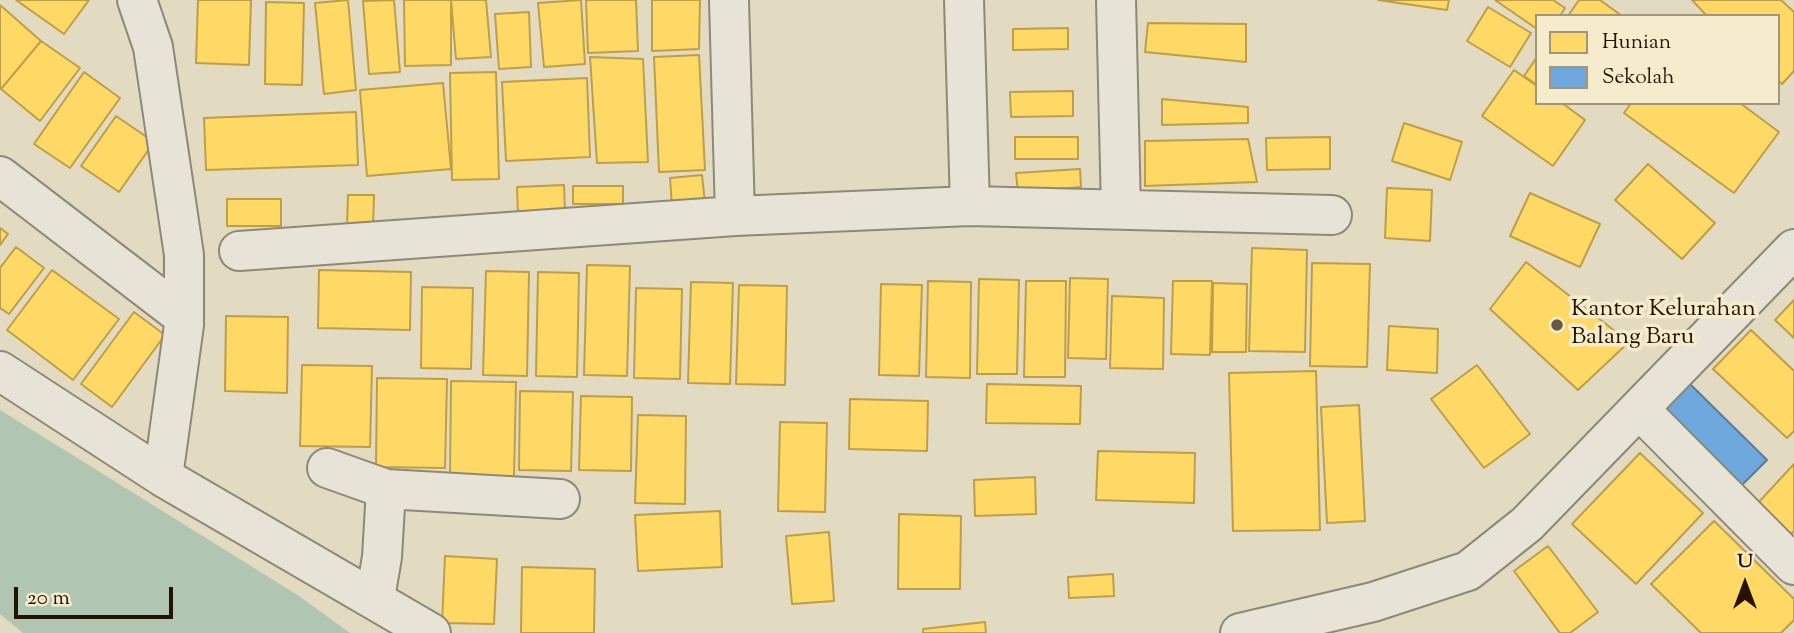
<!DOCTYPE html>
<html>
<head>
<meta charset="utf-8">
<style>
  body { margin:0 }
  #map { position:relative; width:1794px; height:633px; overflow:hidden; background:#e2dac1; font-family:"Sorts Mill Goudy",serif }
  canvas { display:block }
  .legend { position:absolute; left:1535px; top:14px; width:245px; height:91px; box-sizing:border-box; background:#f5ecce; border:2px solid #a2957c; margin:0; padding:9px 12px; list-style:none; font-size:21px; color:#251300 }
  .legend li { display:flex; align-items:center; gap:14px; height:35px }
  .legend b { width:35px; border:2px solid #a2957c }
  .north { position:absolute; left:1710px; top:549px; width:70px; height:70px; -webkit-text-stroke:5px #f5ecce; paint-order:stroke; rotate:0deg; font-size:19px; font-weight:700; line-height:28px; text-align:center; color:#251300 }
  .north::after { content:''; display:block; margin:auto; width:24px; height:32px; background:#251300; clip-path:polygon(50% 0,100% 100%,50% 72%,0 100%) }
  .scale { position:absolute; left:14px; top:587px; width:159px; height:32px; box-sizing:border-box; border:4px solid #251300; border-top:0; padding-left:9px; font-size:21px; line-height:24px; white-space:nowrap; color:#251300; -webkit-text-stroke:5px #f5ecce; paint-order:stroke }
</style>
</head>
<body>
<div id="map">
<canvas width="1794" height="633"></canvas>
<ul class="legend">
<li><b style="height:19px;background:#ffd966"></b>Hunian</li>
<li><b style="height:19px;background:#6fa8dc"></b>Sekolah</li>
</ul>
<div class="north">U</div>
<div class="scale">20 m</div>
</div>
<script>
const context = document.querySelector('canvas').getContext('2d');
context.lineJoin = 'round';
function paint(path, color) {
  context.fillStyle = color;
  context.fill(path, 'evenodd');
}
function stroke(path, color, width, dash) {
  context.strokeStyle = color;
  context.lineWidth = width;
  context.lineCap = dash ? 'butt' : 'round';
  context.setLineDash(dash || []);
  context.stroke(path);
}
function drawText(font, color, halo, rows, align = 'center') {
  context.font = font + ' "Sorts Mill Goudy",serif';
  context.lineWidth = 7;
  context.setLineDash([]);
  context.textBaseline = 'middle';
  context.strokeStyle = halo;
  context.fillStyle = color;
  for (const [text, x, y, turn = 0] of rows) {
    context.save();
    context.translate(x, y);
    context.rotate((+turn || 0) * Math.PI / 180);
    context.textAlign = isNaN(turn) ? turn : align;
    if (halo) context.strokeText(text, 0, 0);
    context.fillText(text, 0, 0);
    context.restore();
  }
}
const water = new Path2D(`
  M0,410L296,594L350,633H23L0,614Z`);
const homes = new Path2D(`
  M16,0H89L64,34Z
  M198,0H251L249,65L196,63Z
  M348,0L356,90L324,94L315,3Z
  M394,0L400,72L369,74L363,1Z
  M404,0H451V65L405,66Z
  M451,0H486L491,57L456,59Z
  M581,0L585,64L544,67L538,3Z
  M586,0H636L638,51L588,53Z
  M652,0H700L699,49L652,51Z
  M1378,0H1449L1447,10Z
  M1495,0H1553L1565,8L1560,16H1537V29Z
  M1579,0H1600L1622,16H1568Z
  M1692,0H1781L1794,12V71L1782,84L1778,80V16H1707Z
  M266,2L304,3L302,85L265,84Z
  M0,5L41,41L1,89L0,88Z
  M1488,7L1531,33L1510,67L1467,41Z
  M529,12L531,67L499,69L495,14Z
  M1148,23L1246,24V62L1145,52Z
  M1068,28V49L1013,50V29Z
  M41,41L80,68L40,121L1,89Z
  M699,55L705,170L659,172L654,57Z
  M590,57L643,59L648,162L597,163Z
  M1537,57V85L1524,76Z
  M1514,70L1537,86V103H1562L1585,120L1553,166L1482,116Z
  M84,72L120,98L70,168L34,144Z
  M496,72L499,179L452,180L450,73Z
  M587,78L590,157L506,161L502,82Z
  M443,83L451,169L367,176L360,90Z
  M1073,91V116L1011,117L1010,92Z
  M1162,99L1248,107V123L1162,125Z
  M1631,103H1740L1779,132L1734,193L1624,113Z
  M356,112L358,165L206,170L204,118Z
  M116,116L154,142L119,192L81,166Z
  M1404,123L1462,142L1450,180L1392,161Z
  M1015,137H1078V159H1015Z
  M1330,137V169L1267,170L1266,138Z
  M1248,139L1257,182L1145,186V141Z
  M1648,164L1715,223L1682,259L1615,200Z
  M1080,169L1081,187L1018,193L1016,173Z
  M702,175L705,203L672,206L670,178Z
  M564,185L565,213L518,216L517,187Z
  M573,186H623V204H573Z
  M1387,188L1432,190L1430,241L1385,238Z
  M1530,193L1600,224L1580,267L1510,236Z
  M348,195H374L373,227L347,226Z
  M227,199H281V226H227Z
  M0,228L8,234L0,245Z
  M16,247L44,268L9,314L0,308V268Z
  M1252,248L1307,250L1305,352L1249,351Z
  M1526,262L1629,342L1578,390L1490,309Z
  M1312,263L1370,264L1367,367L1310,366Z
  M587,265L630,266L627,376L584,375Z
  M52,270L119,319L73,380L7,330Z
  M319,270L411,272L410,330L318,328Z
  M486,271L529,272L527,376L483,375Z
  M538,272L579,273L577,377L536,376Z
  M1070,278L1108,279L1106,359L1068,358Z
  M979,279L1019,280L1017,374H977Z
  M928,281L971,282L970,378L926,377Z
  M1026,281H1066L1065,377H1024Z
  M1173,281H1212L1210,355L1171,354Z
  M691,282L733,283L730,384L688,383Z
  M1213,283L1247,284L1246,352H1212Z
  M881,284L922,285L919,376L879,375Z
  M739,285L787,286L785,385L736,384Z
  M422,287L473,288L471,369L421,368Z
  M636,288L682,289L680,379L634,378Z
  M1112,296L1164,298L1163,369L1110,368Z
  M1794,300V338L1775,320Z
  M134,312L165,335L112,407L81,384Z
  M226,316L288,317L287,393L225,391Z
  M1389,326L1438,329L1437,373L1387,370Z
  M1751,330L1794,371V431L1787,438L1713,369Z
  M302,365L372,366L370,447L300,446Z
  M1477,365L1530,434L1484,468L1431,399Z
  M1316,371L1320,530L1233,531L1229,373Z
  M377,378L447,379L445,468L376,467Z
  M451,381L516,382L514,477L450,475Z
  M987,384L1081,386L1080,424L986,423Z
  M520,391L573,392L571,471L519,470Z
  M581,396L632,397L631,471L579,470Z
  M850,399L928,401L927,451L849,449Z
  M1359,405L1365,521L1327,523L1321,407Z
  M638,415L686,416L685,504L635,503Z
  M780,422L827,423L825,512L778,511Z
  M1098,451L1195,453L1194,503L1096,500Z
  M1640,453L1703,513L1636,584L1572,524Z
  M1794,464V531L1791,534L1758,503Z
  M1035,477L1036,514L975,516L974,480Z
  M720,511L722,567L638,571L635,515Z
  M899,514L961,516L960,589H898Z
  M1714,521L1794,599V620L1781,633H1701L1651,584Z
  M829,532L834,601L792,604L786,536Z
  M1548,546L1598,612L1570,633H1560L1514,571Z
  M445,556L497,559L494,624L442,623Z
  M522,567L595,569L594,633H521Z
  M1113,574L1114,596L1069,598L1068,577Z
  M985,622L986,633H923V629Z`);
const schools = new Path2D(`
  M1689,383L1767,460L1733,494L1655,417Z`);
const minor = new Path2D(`
  M137,0L153,47L184,255V325L163,477
  M729,0L735,216
  M964,0L970,206
  M1116,0L1121,209
  M0,176L184,317
  M239,251L735,216L970,206L1332,215
  M0,371L163,477L431,633
  M1640,410L1794,565
  M327,468L386,489
  M375,598L382,557L386,489L560,499
  M1240,633L1373,602L1468,571L1527,524L1794,249`);
const markers = [
  [1557,325,7,"#675944"]
];
const poiNames = [
  ["Kantor Kelurahan",1571,311],
  ["Balang Baru",1571,339]
];
paint(water, '#b0c6b2');
paint(homes, '#ffd966');
stroke(homes, '#be9e47', 2);
paint(schools, '#6fa8dc');
stroke(schools, '#597b9a', 2);
stroke(minor, '#8e8877', 42);
stroke(minor, '#e7e3d7', 38);
for (const [x, y, r, color] of markers) {
  const dot = new Path2D();
  dot.arc(x, y, r, 0, 2 * Math.PI);
  context.fillStyle = color;
  context.fill(dot);
  stroke(dot, '#f5ecce', 2.5);
}
drawText('24px', '#251300', '#f5ecce', poiNames, 'left');
</script>
</body>
</html>
